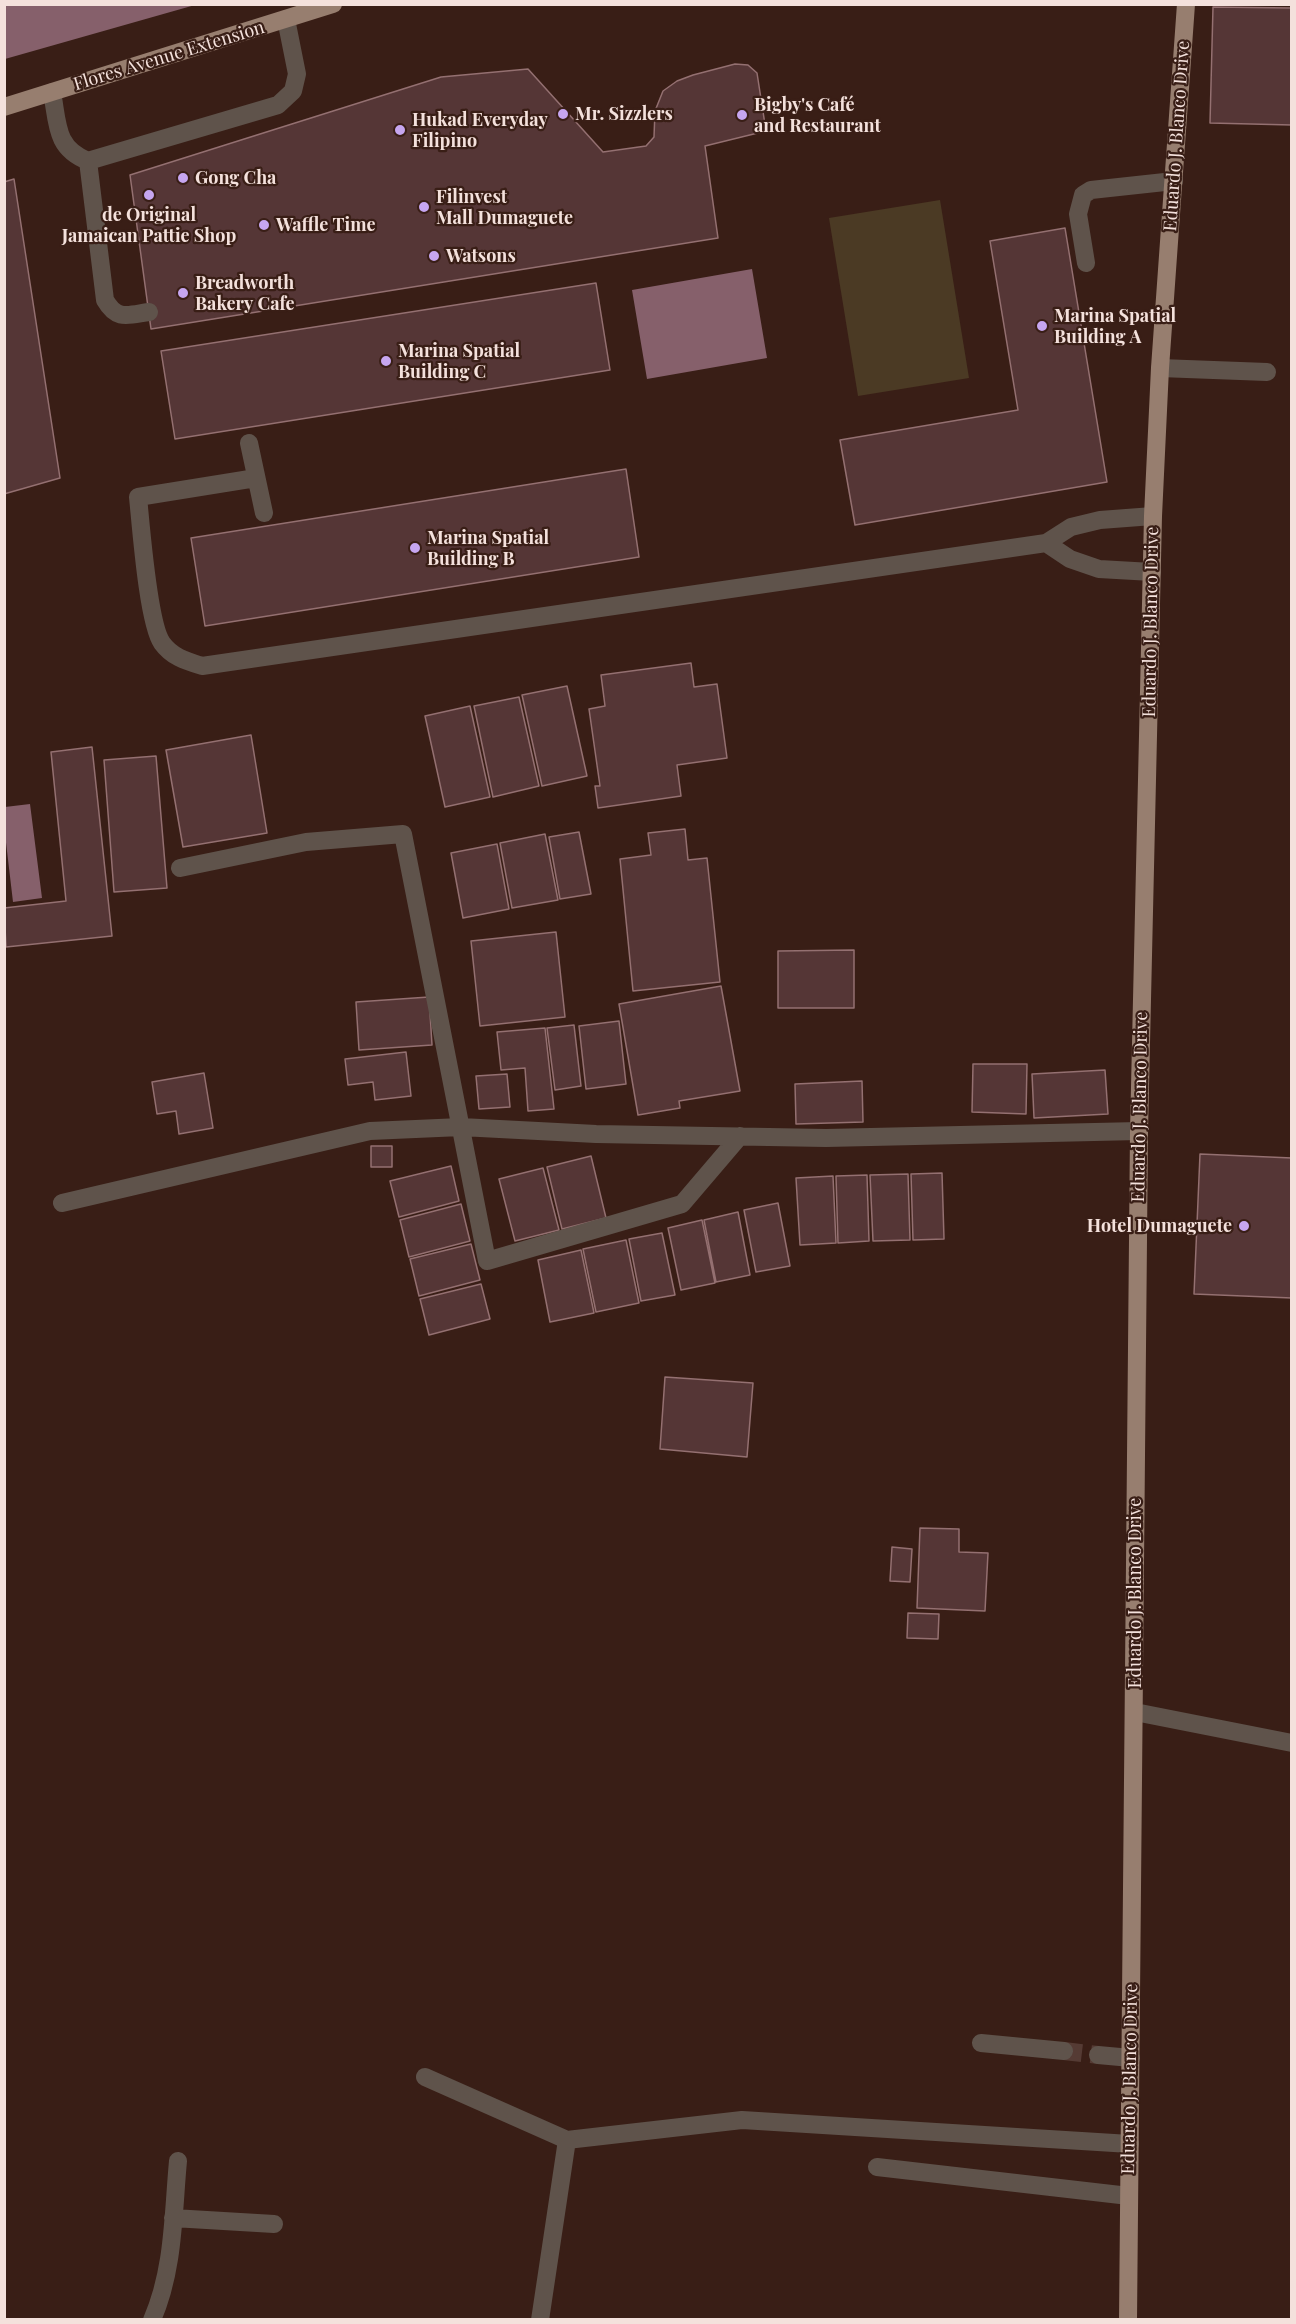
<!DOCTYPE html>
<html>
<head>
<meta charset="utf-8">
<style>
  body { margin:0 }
  #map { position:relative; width:1296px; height:2324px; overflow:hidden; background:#391e16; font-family:"Playfair Display",serif }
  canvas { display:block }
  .frame { position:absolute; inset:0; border:6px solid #f4e1dc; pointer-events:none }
</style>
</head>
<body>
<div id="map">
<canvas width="1296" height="2324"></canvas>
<div class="frame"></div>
</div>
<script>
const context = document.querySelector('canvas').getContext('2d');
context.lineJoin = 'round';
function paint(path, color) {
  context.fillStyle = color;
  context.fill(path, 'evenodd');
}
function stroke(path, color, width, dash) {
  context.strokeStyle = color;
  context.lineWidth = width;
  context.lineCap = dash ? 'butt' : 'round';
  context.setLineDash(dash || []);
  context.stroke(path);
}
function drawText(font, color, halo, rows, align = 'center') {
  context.font = font + ' "Playfair Display",serif';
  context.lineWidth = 4.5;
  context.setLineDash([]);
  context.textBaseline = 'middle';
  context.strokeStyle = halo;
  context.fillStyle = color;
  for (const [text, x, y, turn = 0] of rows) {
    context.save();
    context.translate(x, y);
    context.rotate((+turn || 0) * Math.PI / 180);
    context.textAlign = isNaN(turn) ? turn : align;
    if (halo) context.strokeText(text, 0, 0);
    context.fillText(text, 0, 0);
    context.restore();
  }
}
const green = new Path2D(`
  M940,200L969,378L858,396L829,218Z`);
const water = new Path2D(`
  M5,4H195V5L5,59Z
  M752,269L767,358L647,379L632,290Z
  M30,804L42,898L13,902L5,834V807Z`);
const building = new Path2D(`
  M1213,7L1292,8V125L1210,123Z
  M735,64L748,65L757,73L766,131L705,146L718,238L151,329L130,175L441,77L528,69L603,152L646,146L654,137L655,111L663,91L677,81L693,75Z
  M14,179L60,478L4,494V182Z
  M1065,228L1107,482L855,525L840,440L1018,410L990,241Z
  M596,283L610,370L175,439L161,351Z
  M626,469L639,557L205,626L191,538Z
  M691,663L694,687L717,684L727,758L677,765L681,796L598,808L595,786H600L589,709L605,706L601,675Z
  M567,686L587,776L542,786L522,695Z
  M519,697L539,786L493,797L474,706Z
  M470,706L490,797L445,807L425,716Z
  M251,735L267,833L183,847L166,750Z
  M92,747L112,936L6,947L4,908L66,901L51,752Z
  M156,756L167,888L114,892L104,760Z
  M685,829L688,860L707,858L720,982L633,991L620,859L651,855L648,833Z
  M579,832L591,894L560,899L549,837Z
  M545,834L558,900L512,908L500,843Z
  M497,844L509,909L463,918L451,853Z
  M556,932L565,1017L480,1026L471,941Z
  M854,950V1008H778V951Z
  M721,986L740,1091L679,1101L680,1108L638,1115L619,1004Z
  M429,997L432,1045L359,1050L356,1002Z
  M619,1021L626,1084L586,1089L579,1026Z
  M574,1025L581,1086L555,1090L547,1028Z
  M545,1028L554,1109L528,1111L525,1068L501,1070L497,1032Z
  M406,1052L411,1096L375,1100L373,1082L348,1085L345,1059Z
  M973,1064H1027L1026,1114L972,1112Z
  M1105,1070L1108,1114L1034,1118L1032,1074Z
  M204,1073L213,1128L179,1134L176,1111L157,1114L152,1082Z
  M507,1074L510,1107L479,1109L476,1076Z
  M862,1081L863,1122L796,1124L795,1084Z
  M371,1146H392V1167H371Z
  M1200,1154L1292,1158V1298L1194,1294Z
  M591,1156L606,1218L562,1229L547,1167Z
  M451,1166L459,1201L399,1217L390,1181Z
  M543,1168L559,1230L515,1241L499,1179Z
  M942,1173L944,1239L913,1240L911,1174Z
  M908,1174L910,1240L873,1241L870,1175Z
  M867,1175L869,1241L838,1243L836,1176Z
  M833,1176L836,1243L800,1245L796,1178Z
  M778,1203L790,1266L756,1272L744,1210Z
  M461,1204L470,1241L409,1257L400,1220Z
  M738,1212L750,1275L716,1282L704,1220Z
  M702,1220L715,1283L681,1290L668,1228Z
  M662,1233L675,1295L641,1301L629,1239Z
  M626,1240L639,1303L596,1312L583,1249Z
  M471,1244L480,1280L419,1296L410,1259Z
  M581,1250L594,1313L550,1322L538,1260Z
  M481,1284L490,1319L429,1335L420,1299Z
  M665,1377L753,1383L747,1457L660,1449Z
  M920,1528L959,1529V1552L988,1553L985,1611L917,1608Z
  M892,1547L912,1549L910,1582L890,1581Z
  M908,1613L939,1614L938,1639L907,1638Z`);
const minorTunnel = new Path2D(`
  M1064,2051L1098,2055`);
const minor = new Path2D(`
  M52,92C58,124 55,148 88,161L278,105L293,91L297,74L286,19
  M88,161L105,300C117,321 128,315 149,312
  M1086,263L1078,214L1083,195L1091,190L1174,181
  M1160,368L1267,372
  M249,443L264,513
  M256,478L138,497C141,526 148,623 162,643C172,657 186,661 202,666L1046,543L1071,527L1100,520L1153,516
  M1046,543L1070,559L1099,569L1152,572
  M180,868L306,842L403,834L487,1261L682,1204L740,1136
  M62,1203L370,1131L461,1127L596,1134L826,1138L1139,1131
  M1135,1712L1292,1743
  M981,2043L1064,2051
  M1098,2055L1131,2058
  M425,2077L567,2140L742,2120L1130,2144
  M877,2167L1129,2196
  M173,2218L274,2224
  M152,2320C174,2270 173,2214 178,2161
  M540,2320L567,2140`);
const major = new Path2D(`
  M4,107L333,4
  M1128,2320L1139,1131L1153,516L1160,368L1186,4`);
const markers = [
  [563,114,6,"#c6a6f0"],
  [742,115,6,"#c6a6f0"],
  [400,130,6,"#c6a6f0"],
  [183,178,6,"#c6a6f0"],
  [149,195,6,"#c6a6f0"],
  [424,207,6,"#c6a6f0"],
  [264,225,6,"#c6a6f0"],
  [434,256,6,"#c6a6f0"],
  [183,293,6,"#c6a6f0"],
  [1042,326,6,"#c6a6f0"],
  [386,361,6,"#c6a6f0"],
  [415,548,6,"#c6a6f0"],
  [1244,1226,6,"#c6a6f0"]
];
const streetNames = [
  ["Flores Avenue Extension",169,56,-17],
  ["Eduardo J. Blanco Drive",1177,136,-86],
  ["Eduardo J. Blanco Drive",1151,622,-89],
  ["Eduardo J. Blanco Drive",1140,1107,-89],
  ["Eduardo J. Blanco Drive",1135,1593,-90],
  ["Eduardo J. Blanco Drive",1130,2079,-89]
];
const poiNames = [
  ["Bigby's Café",754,105],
  ["and Restaurant",754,126],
  ["Mr. Sizzlers",575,114],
  ["Hukad Everyday",412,120],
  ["Filipino",412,141],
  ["Gong Cha",195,178],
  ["Filinvest",436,197],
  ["Mall Dumaguete",436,218],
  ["de Original",149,215,"center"],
  ["Jamaican Pattie Shop",149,236,"center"],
  ["Waffle Time",276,225],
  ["Watsons",446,256],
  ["Breadworth",195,283],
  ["Bakery Cafe",195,304],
  ["Marina Spatial",1054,316],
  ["Building A",1054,337],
  ["Marina Spatial",398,351],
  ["Building C",398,372],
  ["Marina Spatial",427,538],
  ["Building B",427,559],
  ["Hotel Dumaguete",1232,1226,"right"]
];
paint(green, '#4b3a24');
paint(water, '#86606b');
paint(building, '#553636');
stroke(building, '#947071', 1.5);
stroke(minorTunnel, '#553b34', 18, [18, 9]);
stroke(minor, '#5f534b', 18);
stroke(major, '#977e6f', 18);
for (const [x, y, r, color] of markers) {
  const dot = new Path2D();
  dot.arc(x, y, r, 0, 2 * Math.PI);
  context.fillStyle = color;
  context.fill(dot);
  stroke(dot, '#391e16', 2);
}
drawText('18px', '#f4e1dc', '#391e16', streetNames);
drawText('bold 18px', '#f4e1dc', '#391e16', poiNames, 'left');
</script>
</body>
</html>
